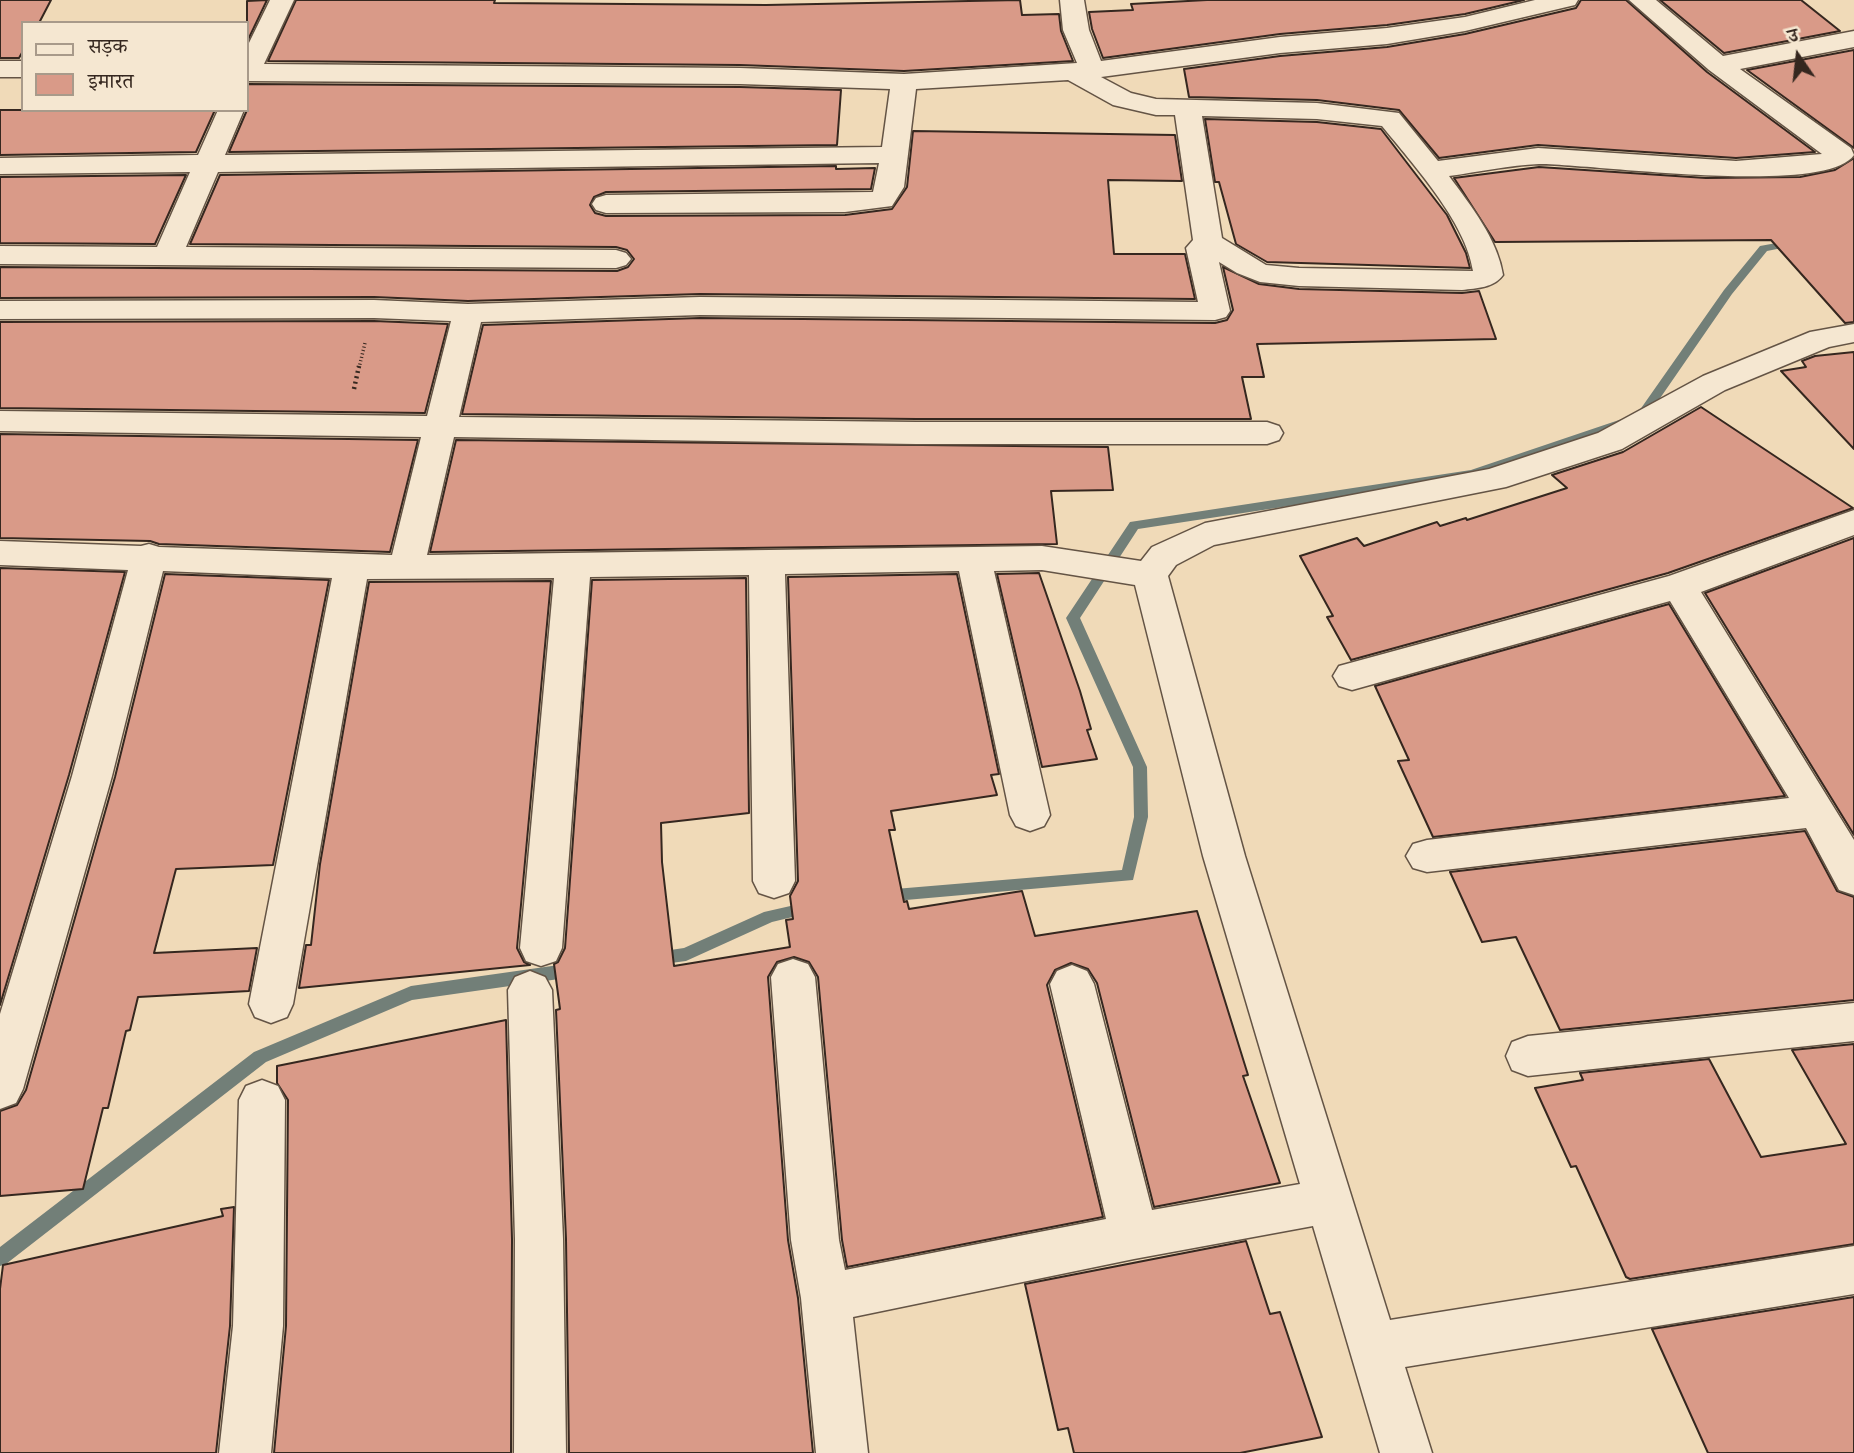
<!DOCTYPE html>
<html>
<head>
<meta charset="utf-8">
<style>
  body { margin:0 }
  #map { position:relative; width:1854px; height:1453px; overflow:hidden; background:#f0dab8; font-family:"Libre Bodoni","Noto Serif Devanagari",serif }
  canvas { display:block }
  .legend { position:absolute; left:21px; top:21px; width:228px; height:91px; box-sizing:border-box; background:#f5e7d1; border:2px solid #a89a8a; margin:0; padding:9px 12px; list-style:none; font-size:21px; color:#35271f }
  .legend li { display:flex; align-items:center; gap:14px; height:35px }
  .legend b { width:35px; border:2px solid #a89a8a }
  .north { position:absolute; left:1763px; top:21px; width:70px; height:70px; -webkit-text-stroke:5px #f5e7d1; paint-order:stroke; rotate:346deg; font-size:19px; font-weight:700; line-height:28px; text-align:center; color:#35271f }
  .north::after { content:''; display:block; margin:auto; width:24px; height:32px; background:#35271f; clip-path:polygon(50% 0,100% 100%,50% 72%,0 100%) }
</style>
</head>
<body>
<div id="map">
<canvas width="1854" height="1453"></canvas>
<ul class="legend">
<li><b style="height:9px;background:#f5e7d1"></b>सड़क</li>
<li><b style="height:19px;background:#d99a88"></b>इमारत</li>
</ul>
<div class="north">उ</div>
</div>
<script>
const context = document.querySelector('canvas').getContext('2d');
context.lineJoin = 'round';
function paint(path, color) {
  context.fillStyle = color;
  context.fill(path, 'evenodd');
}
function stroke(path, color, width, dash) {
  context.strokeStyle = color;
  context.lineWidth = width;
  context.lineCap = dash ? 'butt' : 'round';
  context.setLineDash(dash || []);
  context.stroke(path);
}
const stream = new Path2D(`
  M1793,240L1798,243L1797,245L1767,251L1732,294L1645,420H1637V414L1724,290L1760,246Z
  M1622,419L1626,420V426L1473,478L1138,529L1080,618L1147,767L1148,817L1133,880L883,902L878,900L875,896L878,892L883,890L1122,870L1134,817L1133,767L1066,618L1130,522L1471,470Z
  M808,902L813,904L816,908L813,912L772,922L686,961L656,965L650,963L648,958L650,953L684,948L764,912Z
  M573,963L579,965L581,970L579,975L573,977L412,1000L266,1062L6,1264L0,1266V1247L254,1052L411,986Z`);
const building = new Path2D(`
  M0,0H51L39,23H23V51L19,58H0Z
  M267,0L247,42V1Z
  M296,0H495L494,3L766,5L1020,0L1022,15L1059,14L1061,31L1073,61L904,71L740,65L268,61Z
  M1207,0H1524L1465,14L1387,25L1280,34L1103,58L1092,29L1089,12L1133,10L1131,4Z
  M1581,0H1626L1707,72L1815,152L1736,158L1538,145L1439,158L1399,110L1317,100L1189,97L1184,69L1280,56L1387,47L1465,34L1576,8Z
  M1660,0H1801L1840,31L1724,53Z
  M1854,50V148L1747,70Z
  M247,84L740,87L841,90L837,145L229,152L247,110Z
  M0,110H215L196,152L0,155Z
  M1205,119L1317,122L1381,129L1447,215L1466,253L1470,268L1267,262L1236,244L1219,182H1215Z
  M913,131L1175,135L1182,181L1108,180L1114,254H1185L1195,299L700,294L468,301L374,297L0,298V267L617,271L628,267L634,259L627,250L616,247L190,244L220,175L836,166V169L875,168L871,189L606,192L594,197L590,205L595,213L606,216L845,215L892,209L907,187Z
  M1854,158V322L1845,323L1771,240L1495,242L1454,178L1539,167L1706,178L1800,177L1835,170Z
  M186,175L155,244L0,243V177Z
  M1223,267L1259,284L1299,289L1462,293L1479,291L1496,339L1257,344L1264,377H1242L1251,419H916L462,414L483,325L700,318L1215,323L1227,320L1233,310Z
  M374,321L448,324L425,413L0,408V322Z
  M1854,352V449L1781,371L1806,367L1802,361L1815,356Z
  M1701,407L1853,508L1668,573L1351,660L1327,617L1333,616L1300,556L1357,538L1364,546L1437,522L1440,526L1466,518L1467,520L1567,488L1552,475L1623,452Z
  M0,434L418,440L390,552L159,544L150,541L0,538Z
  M456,440L1108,447L1113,490L1051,491L1057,544L430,552Z
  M1854,538V835L1705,593Z
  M0,568L125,572L69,775L0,1005Z
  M1039,573L1080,691L1091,729L1087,730L1097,759L1042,767L997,574Z
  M165,574L329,580L273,865L176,869L154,953L257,948L249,991L138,997L130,1030L126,1031L108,1108H103L83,1189L0,1196V1111L17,1105L26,1090L115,777Z
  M957,574L999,774L991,775L997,795L891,811L895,830H889L904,902L907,901L909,909L1022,891L1035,936L1197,911L1248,1075L1243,1076L1280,1183L1154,1207L1097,983L1088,969L1071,963L1055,970L1047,985L1103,1217L847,1267L842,1240L818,977L809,962L794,957L777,962L768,977L788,1240L798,1298L813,1453H569L566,1239L556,1010L560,1009L554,964L558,962L565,948L592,580L746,578L749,813L661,823L662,862L674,966L790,947L786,920L793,919L790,896L798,881L788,577Z
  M551,581L517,948L524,962L530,965L299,988L306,945H311L320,864L369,582Z
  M1669,604L1785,796L1433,837L1398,761L1409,760L1375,686Z
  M1805,831L1837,891L1854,897V1000L1560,1030L1516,937L1482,942L1450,872Z
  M506,1020L512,1239L511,1453H274L286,1326L288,1100L277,1083V1066Z
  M1854,1044V1244L1630,1279L1626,1277L1576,1166L1571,1167L1535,1088L1583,1080L1580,1073L1709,1059L1761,1157L1846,1144L1792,1050Z
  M234,1207L230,1326L216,1453H0V1289L3,1265L223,1216L221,1209Z
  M1246,1241L1270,1314L1280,1312L1322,1437L1240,1453H1074L1068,1428L1058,1430L1025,1284Z
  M1854,1297V1453H1708L1652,1329Z`);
const pathFar1 = new Path2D(`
  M359,368L365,343`);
const path = new Path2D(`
  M354,389L359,366`);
const street = new Path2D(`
  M270,0H294L264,64L740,68L904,74L1077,63L1063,30L1060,0H1084L1089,30L1101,61L1280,37L1387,28L1465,17L1535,0H1578L1575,5L1465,31L1387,44L1280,53L1101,77L1131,93L1156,99L1317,103L1399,113L1438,161L1538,148L1736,161L1822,154L1709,70L1629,0H1656L1723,56L1854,31V47L1740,69L1851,148L1854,155C1825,197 1594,164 1539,164C1510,165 1479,172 1449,176C1471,206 1497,238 1503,275C1494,288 1477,288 1462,290L1299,286L1260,282L1237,273L1219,262L1230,311L1226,317L1215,320L700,315L481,322L459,417L916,422H1267L1279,426L1283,433L1279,440L1267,444H916L454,437L427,555L1042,546L1141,561L1152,547L1205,523L1489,469L1598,433L1703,376L1810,332L1854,324V342L1829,347L1725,390L1622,449L1506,487L1214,545L1176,565L1168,576L1245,856L1390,1320L1854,1246V1294L1405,1367L1432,1453H1380L1313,1226L1134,1259L853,1317L868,1453H816L801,1298L791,1240L771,977L778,964L793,959L808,964L815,977L839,1240L845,1270L1106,1219L1050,984L1057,971L1072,965L1087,971L1094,984L1152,1210L1300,1184L1203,856L1135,585L1042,570L994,571L1050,815L1044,826L1030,831L1016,826L1010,815L959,571L785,574L795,881L789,893L774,898L759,893L753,881L749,575L590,577L562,948L556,961L541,966L526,961L520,948L554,578L367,579L293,1004L287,1017L271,1023L255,1017L249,1004L332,578L163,571L112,776L23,1089L16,1103L0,1109V1014L72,776L128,570L0,565V541L141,546L149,544L159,547L392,555L421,437L0,431V411L427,416L451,321L374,318L0,319V301L374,300L468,304L700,297L1198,302L1186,248L1193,240L1175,115H1156L1113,105L1068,80L916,89L904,187L892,206L845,212L606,213L596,210L592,204L596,198L606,195L873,192L879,163L218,172L186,247L616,250L626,253L631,259L626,265L616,268L0,264V246L157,247L190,172L0,174V158L198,155L218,110H244L225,155L882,147L890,89L740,84L247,81V47ZM1202,116L1317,119L1382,126C1412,163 1466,222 1473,271L1299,268L1266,265L1222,238Z
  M0,61H23V77H0Z
  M1854,510V535L1701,592L1854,840V895L1839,890L1806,828L1427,872L1413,868L1406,856L1413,844L1427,840L1789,798L1670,601L1352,690L1339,686L1333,676L1339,666L1669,576Z
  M530,971L545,977L552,990L563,1239L566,1453H514L515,1239L508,990L515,977Z
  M1854,1003V1041L1528,1076L1512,1070L1506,1056L1512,1042L1528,1036Z
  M262,1080L278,1086L285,1100L283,1326L271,1453H219L233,1326L239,1100L246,1086Z`);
paint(stream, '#727f78');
paint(building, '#d99a88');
stroke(building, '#35271f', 2);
stroke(street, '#645445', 3);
stroke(pathFar1, '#35271f', 3.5, [1, 2.5]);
stroke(path, '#35271f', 4.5, [2, 3.5]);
paint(street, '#f5e7d1');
</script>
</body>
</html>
